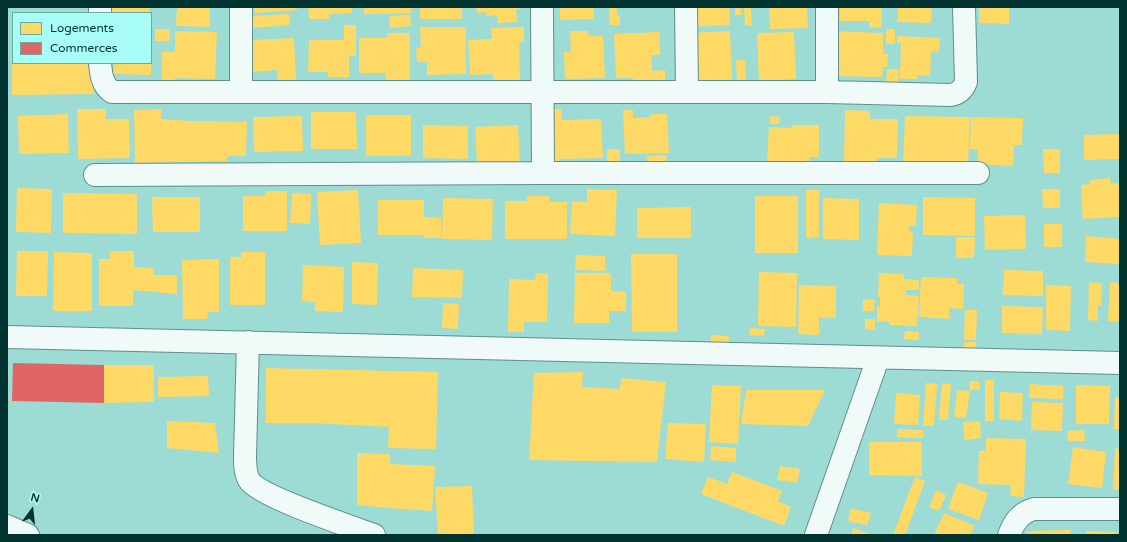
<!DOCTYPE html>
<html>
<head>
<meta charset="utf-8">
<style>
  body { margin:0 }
  #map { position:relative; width:1127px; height:542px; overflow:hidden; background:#9ddbd5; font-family:"Varela Round",sans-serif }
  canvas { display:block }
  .frame { position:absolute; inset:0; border:8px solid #003330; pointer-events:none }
  .legend { position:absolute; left:12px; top:12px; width:140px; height:52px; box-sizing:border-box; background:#a8fdf6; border:1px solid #65aca7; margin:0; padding:5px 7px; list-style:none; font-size:12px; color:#003330 }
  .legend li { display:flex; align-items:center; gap:8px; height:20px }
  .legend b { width:20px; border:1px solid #65aca7 }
  .north { position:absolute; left:12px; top:490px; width:40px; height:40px; -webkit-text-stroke:3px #a8fdf6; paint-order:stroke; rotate:15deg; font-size:11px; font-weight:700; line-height:16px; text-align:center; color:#003330 }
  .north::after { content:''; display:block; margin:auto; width:14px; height:18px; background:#003330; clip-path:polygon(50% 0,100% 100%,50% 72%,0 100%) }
</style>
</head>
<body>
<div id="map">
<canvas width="1127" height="542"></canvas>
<div class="frame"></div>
<ul class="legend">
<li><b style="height:11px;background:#ffd966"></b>Logements</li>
<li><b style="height:11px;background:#e06666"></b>Commerces</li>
</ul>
<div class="north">N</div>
</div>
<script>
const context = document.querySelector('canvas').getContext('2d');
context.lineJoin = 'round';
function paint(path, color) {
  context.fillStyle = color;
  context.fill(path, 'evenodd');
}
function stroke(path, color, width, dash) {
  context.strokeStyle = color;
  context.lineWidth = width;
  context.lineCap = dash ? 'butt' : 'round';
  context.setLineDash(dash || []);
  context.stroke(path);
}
const homes = new Path2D(`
  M106,7H149V13H106Z
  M177,7H210V27L176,26Z
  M254,7H297V10L255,13Z
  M308,7H352V13L329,14V19H309Z
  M364,7H411V13L364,14Z
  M420,7H462V19H420Z
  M476,7H519L520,9H516L517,22L498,23L497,15L486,16V12L477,13Z
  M560,7H594V19L560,20Z
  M609,7H617V15H620V25H610Z
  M694,7H729L730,25L689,27Z
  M735,7H741V15H735Z
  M744,7H751L752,26H745Z
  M769,7H807L808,28L770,29Z
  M840,7H882V28L869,27V21H839Z
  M898,7H932L931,23L897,22Z
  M979,7H1009V24L979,23Z
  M289,14L290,25L250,28V16Z
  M410,15L411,26L390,28L389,16Z
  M344,25H356V56H349V77H328V72H308L309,40H344Z
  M420,27H466V74L427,75V62H417L416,47L421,48Z
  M524,27V42H519L520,82L493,83V74L470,75L468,40L492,39L491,28Z
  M155,29H170V41H155Z
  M886,29H895V44H886Z
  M175,31L217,32L215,79L175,78V80H162V52H175Z
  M570,31H588L589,36H603L605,78L565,79L564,52H571Z
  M730,31L732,82L692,83L689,33Z
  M830,31L883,33V54H888L887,67H883L882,77L835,76Z
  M659,32L660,55H651L652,71L665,70V83L633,84V78H616L614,34Z
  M794,32L796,79L759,81L757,33Z
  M387,33H410V83H386V73H359V38H387Z
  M897,36L940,38L939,52L931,51L930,76L917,75V79H900L901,43H897Z
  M294,38L296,82L278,83L277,70L253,72L251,40Z
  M736,60H745L746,82H737Z
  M12,63H94V94L12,95Z
  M114,63H151V75L114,74Z
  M887,69H899L898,84L886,83Z
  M77,109H106V119H129L130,158L78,159Z
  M161,109V119L190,121L247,122L246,156H227V161L135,163L134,110Z
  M547,109H561L562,120L601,119L603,158L559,159V162H549Z
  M623,110H633V118L651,117V114H667L669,153L625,154Z
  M845,110L870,111V119H898L897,158H877V163L844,162Z
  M311,112H356L357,149H311Z
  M68,114L69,153L19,154L18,116Z
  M366,115H411V156H366Z
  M302,116L303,151L254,152L253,117Z
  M770,116L780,117L779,124H770Z
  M905,116L970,117L968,169L903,167Z
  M971,117L1023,118L1022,145H1014L1013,166L978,164V149H970Z
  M423,125L468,126V159L423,158Z
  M518,125L520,166L477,164L475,127Z
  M792,125H819V157H810V167L767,162L769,127L791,128Z
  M1120,134V159L1084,160V135Z
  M607,149H620V163H607Z
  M1043,149H1060V173H1044Z
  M666,155L667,167L648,168L647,156Z
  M1110,178L1111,184L1120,183V217L1083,219L1081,185L1090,184V180Z
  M17,188L52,189L51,233L16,232Z
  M587,189L617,190L615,236L570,234L572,201L587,202Z
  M1042,189H1060V208H1043Z
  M358,190L361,243L320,245L317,192Z
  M806,190H819V237L806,238Z
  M266,191H287V231H243V196H265Z
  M63,193L137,194V234L63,233Z
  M292,193L311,194L310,224L290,223Z
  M527,196H549V202H567V239H505V201H527Z
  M755,196H798V253H755Z
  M152,197H200V232H153Z
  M923,197L975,198V236L923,235Z
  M443,198L493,199L492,240L442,239Z
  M823,198L859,199V240L823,239Z
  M378,200H424V217L441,218V238H424V235H378Z
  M879,203L917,205L916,226H909V231L913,232L912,256L877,255Z
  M691,207V238H637V208Z
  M1025,215L1026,249L985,250L984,216Z
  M1044,224H1062V247H1044Z
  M1086,236L1120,239V264L1085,262Z
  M956,237H975L974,258H956Z
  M17,251H48L47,296H16Z
  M110,251H134V267L153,268L154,275H177V294L133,290V306H99V259H110Z
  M54,252L92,253V311H53Z
  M241,252H265V305H230V257H241Z
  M631,254H677V332H632Z
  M576,255L605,256V271L575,270Z
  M219,259V312H208L207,319H183L182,260Z
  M352,262L378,263L377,305L352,304Z
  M303,265L344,267L343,312L315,311V302L302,301Z
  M413,268L463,270L462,298L412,297Z
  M1004,270L1043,271V296L1003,295Z
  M759,272L797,273L796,327L758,326Z
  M536,273L548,274L547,322H524V332H508L509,279L535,280Z
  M575,273H611V291L626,292V311H609V323H574Z
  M879,273L904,274V279L919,280V290H906V295L919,296L917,326L890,325V322L877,321V306L880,307V297H878Z
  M921,277L957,278V284H964L963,309L949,308V319L919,317Z
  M1089,282L1102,283L1101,306L1098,305V321L1088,320Z
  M1110,282L1120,283V322L1108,321Z
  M799,285L836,286V318L819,317V335L798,334Z
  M1046,285L1071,286L1070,331L1046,330Z
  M863,299L875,300L874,311H863Z
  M443,303L459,304L458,329L442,328Z
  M1002,306L1043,307L1042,334L1002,333Z
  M965,310H977L976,340H964Z
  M865,319H875V330L865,329Z
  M750,328L765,329L764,336L749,335Z
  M905,331L919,332V340L904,339Z
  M711,335L729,336L728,345L710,344Z
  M964,342H976V349H964Z
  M104,365H154V402L104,403Z
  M266,368L438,372L436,449L388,448L389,427L312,423H266Z
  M583,372L582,387L620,389L621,378L666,382L657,462L529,460L534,373Z
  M208,376L209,396L158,397V377Z
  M985,380H994V421H985Z
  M969,381H979L980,389L970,390Z
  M926,383L937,384L934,426H923Z
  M942,383L951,384L948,420H939Z
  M1030,384L1063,386V399L1029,398Z
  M712,385L741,386L738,444L709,442Z
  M1076,385L1110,386L1109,424H1076Z
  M746,390H825L808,426L741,424Z
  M957,390L970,391L966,418L954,417Z
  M1000,392L1023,393L1022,421L999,419Z
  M896,393L920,395L918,425L894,424Z
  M1115,397H1120V429H1114Z
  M1032,402L1063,403L1062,431L1031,430Z
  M167,421L215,423L219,453L167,448Z
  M980,421L981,438L964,440L963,422Z
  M668,423L706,424L704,462L665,459Z
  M897,429L923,430V438L897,437Z
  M1084,430L1085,441H1068L1067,431Z
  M986,438L1026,439L1024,497L1010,496L1011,485L978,484L979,451H986Z
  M869,442H922V476L869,475Z
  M711,446L736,448V462L710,460Z
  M1073,447L1106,452L1102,488L1068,484Z
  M1115,448L1120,449V490H1113Z
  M357,453L390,454V464L435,466L432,511L388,508L357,505Z
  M780,466L800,469L797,483L777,480Z
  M732,472L782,491L778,501L791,507L784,526L701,494L708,477L727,484Z
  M915,477L925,481L905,535H893Z
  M958,482L988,493L979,520L948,509Z
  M472,486L474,535H438L435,487Z
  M936,490L946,495L939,511L929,507Z
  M851,508L871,513L867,525L848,521Z
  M944,513L975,526L970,535H934Z
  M853,528L873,535H851Z
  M1071,530V535H1027V531Z
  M1086,531L1116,532V535H1086Z`);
const shops = new Path2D(`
  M13,363L104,365V403L12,401Z`);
const minor = new Path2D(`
  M100,7V13
  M241,7V91
  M542,7L543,173
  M686,7L687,92
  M827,7V92
  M100,63C101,74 102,85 112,92H827L950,95C958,94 963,90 966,82L964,7
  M95,175L543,173H978
  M7,337L1120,363
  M248,342L245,456C245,464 245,473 249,480C258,496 352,527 374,535
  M7,526L28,535
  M816,535L878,358
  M1009,535C1014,522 1020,513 1034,509H1120`);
paint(homes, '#ffd966');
paint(shops, '#e06666');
stroke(minor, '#5f8f8b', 24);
stroke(minor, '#f0faf9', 22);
</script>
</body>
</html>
